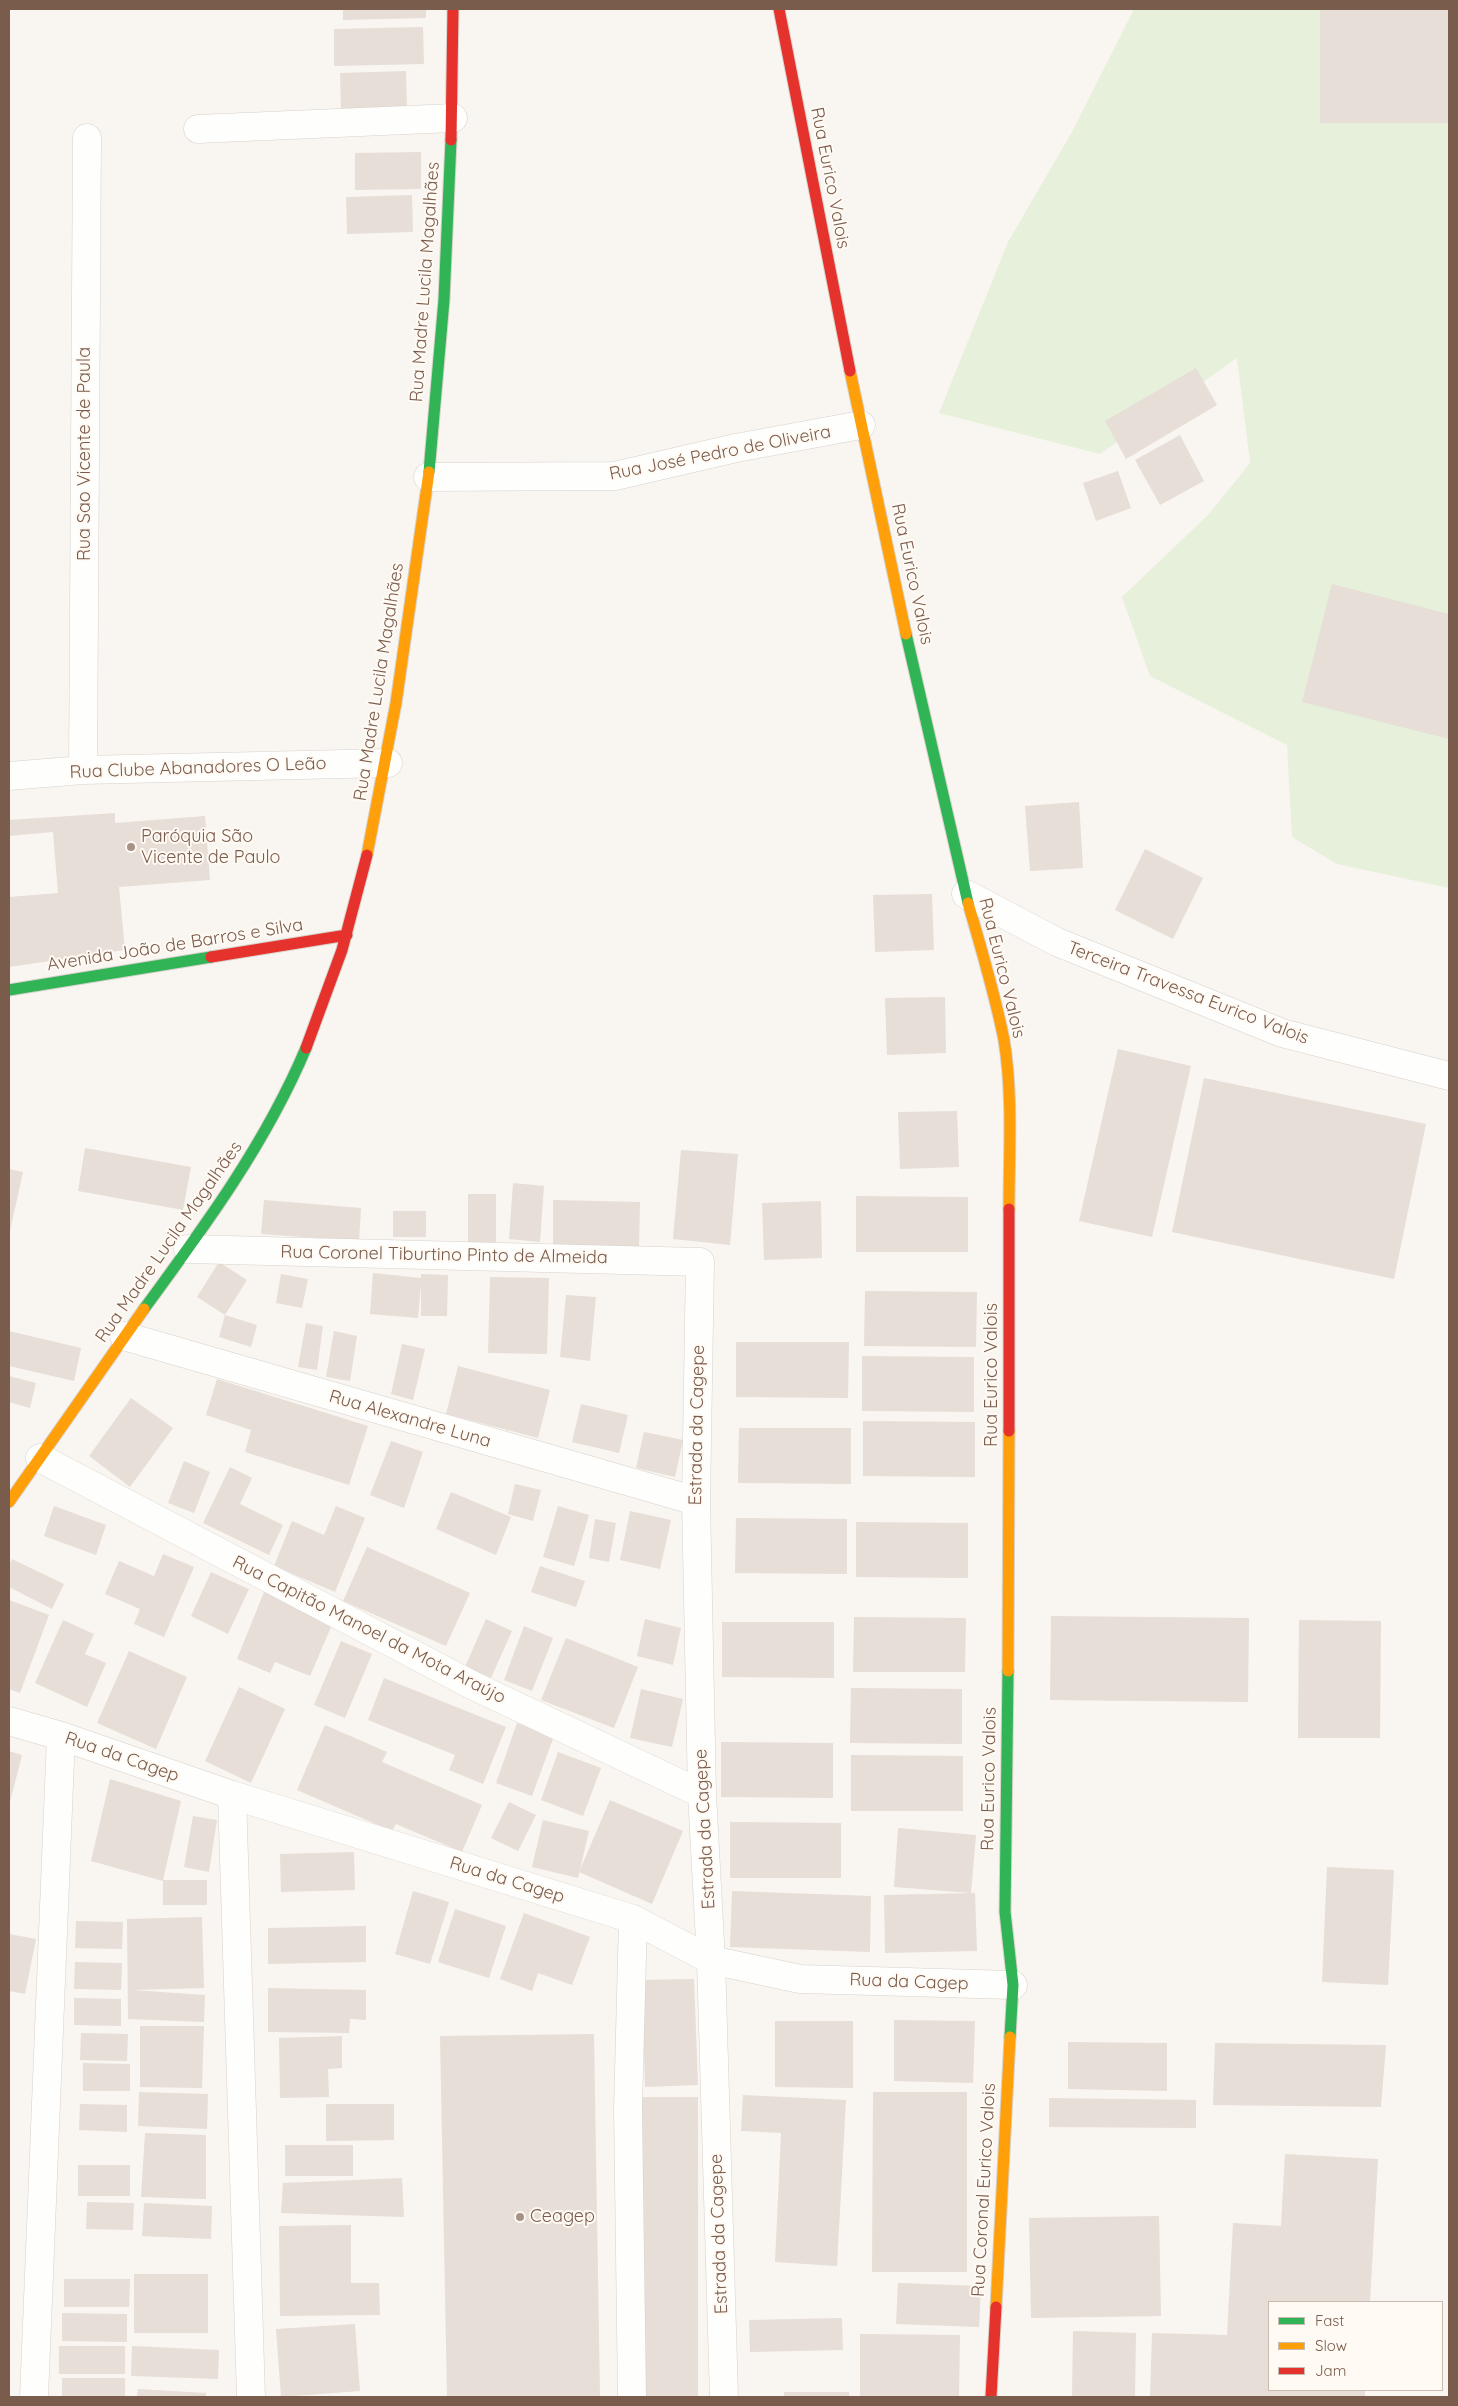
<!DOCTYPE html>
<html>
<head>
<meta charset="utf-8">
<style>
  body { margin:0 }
  #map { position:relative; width:1458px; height:2406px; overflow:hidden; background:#f9f5f0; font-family:Quicksand,sans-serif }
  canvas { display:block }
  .frame { position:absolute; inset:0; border:10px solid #7a5c4d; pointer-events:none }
  .legend { position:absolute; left:1268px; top:2301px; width:175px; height:90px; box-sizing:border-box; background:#fffaf3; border:1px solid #cabbb1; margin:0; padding:6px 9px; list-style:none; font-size:15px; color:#7a5c4d }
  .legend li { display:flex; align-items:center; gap:10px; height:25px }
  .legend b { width:25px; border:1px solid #cabbb1 }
</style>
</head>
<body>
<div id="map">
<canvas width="1458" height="2406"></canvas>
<div class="frame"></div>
<ul class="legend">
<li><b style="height:6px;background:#30b455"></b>Fast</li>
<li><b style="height:6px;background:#ff9f0a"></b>Slow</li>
<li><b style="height:6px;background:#e5322d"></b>Jam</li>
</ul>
</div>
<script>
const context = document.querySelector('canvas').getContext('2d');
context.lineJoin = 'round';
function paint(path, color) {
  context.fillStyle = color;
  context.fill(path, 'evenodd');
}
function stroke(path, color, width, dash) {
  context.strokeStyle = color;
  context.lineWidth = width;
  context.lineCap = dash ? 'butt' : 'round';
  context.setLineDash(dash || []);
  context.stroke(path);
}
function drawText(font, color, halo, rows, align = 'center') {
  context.font = font + ' Quicksand,sans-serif';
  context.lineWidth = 4;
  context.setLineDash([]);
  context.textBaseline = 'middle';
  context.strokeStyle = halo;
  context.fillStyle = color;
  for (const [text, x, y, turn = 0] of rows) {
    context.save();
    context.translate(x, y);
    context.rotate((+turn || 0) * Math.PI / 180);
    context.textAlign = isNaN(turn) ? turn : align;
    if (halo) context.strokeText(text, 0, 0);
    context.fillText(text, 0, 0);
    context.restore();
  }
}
const green = new Path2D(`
  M1134,9H1449V888L1337,864L1292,837L1287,745L1150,676L1122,597L1209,514L1250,463L1237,358L1100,454L939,413L1008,242L1072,132Z`);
const building = new Path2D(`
  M343,9H426V18L343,20Z
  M1320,9H1449V123H1320Z
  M423,27L424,64L334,66V29Z
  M406,71L407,109L341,110L340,73Z
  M421,152V189L355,190V153Z
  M412,195L413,232L347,234L346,197Z
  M1196,368L1217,405L1126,459L1105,421Z
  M1180,435L1204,481L1160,505L1135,460Z
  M1118,471L1131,508L1096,521L1083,483Z
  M1332,584L1449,614V739L1302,702Z
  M1079,802L1083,868L1030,871L1025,806Z
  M115,813V823L205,816L210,880L119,887L125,950L9,967V897L58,893L53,832L9,836V820Z
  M1145,849L1203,878L1173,939L1115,910Z
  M932,894L934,950L875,952L873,895Z
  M945,997L946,1053L887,1055L885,998Z
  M1118,1049L1191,1066L1152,1237L1079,1221Z
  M1204,1078L1426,1124L1394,1279L1172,1232Z
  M957,1111L959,1167L900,1169L898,1112Z
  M85,1148L191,1167L183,1210L78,1191Z
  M681,1150L738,1154L730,1245L673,1239Z
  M9,1169L23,1172L10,1231H9Z
  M513,1183L544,1186L540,1242L509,1239Z
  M468,1194H496V1244H468Z
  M856,1196L968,1197V1252H856Z
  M264,1200L361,1208L359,1241L261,1234Z
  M553,1200L640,1202L639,1247L553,1245Z
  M821,1201L822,1258L764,1260L762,1203Z
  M393,1211H426V1237H393Z
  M219,1262L247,1280L225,1315L197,1297Z
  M373,1273L421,1278V1274L448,1275L447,1316H421V1285L418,1318L370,1314Z
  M281,1274L308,1279L302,1308L276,1303Z
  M490,1277L549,1278L547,1354L488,1353Z
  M865,1291L977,1292L976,1347L864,1346Z
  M566,1295L596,1297L590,1361L560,1357Z
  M225,1315L257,1325L251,1347L219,1337Z
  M306,1323L323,1326L317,1370L298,1367Z
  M9,1331L81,1348L74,1381L9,1366Z
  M334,1331L357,1336L350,1381L326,1377Z
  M736,1342H849L848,1398L736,1397Z
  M402,1344L425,1349L413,1400L391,1394Z
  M862,1356L974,1357V1412L862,1411Z
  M458,1366L550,1390L538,1438L446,1414Z
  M9,1376L36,1383L30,1408L9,1402Z
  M217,1379L368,1426L349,1485L245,1452L251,1430L206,1415Z
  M131,1398L173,1428L130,1487L89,1456Z
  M581,1404L628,1415L619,1453L572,1442Z
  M863,1421L975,1422V1477L863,1476Z
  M739,1428H851V1484L738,1483Z
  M644,1432L683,1440L675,1477L636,1468Z
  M391,1441L423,1452L404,1508L370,1495Z
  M184,1461L210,1472L194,1513L168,1503Z
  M230,1467L252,1478L240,1504L283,1525L269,1555L203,1523Z
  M515,1484L541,1490L533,1521L508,1514Z
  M451,1492L511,1517L496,1555L436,1529Z
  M54,1506L106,1525L96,1555L44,1536Z
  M336,1506L365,1518L335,1592L274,1566L292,1521L324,1535Z
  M558,1506L589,1515L574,1566L543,1557Z
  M630,1511L671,1520L660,1569L620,1560Z
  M736,1518L847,1519V1574L735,1573Z
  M595,1519L616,1523L609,1562L589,1558Z
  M856,1522L968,1523V1578L856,1577Z
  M367,1547L470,1593L446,1646L343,1601Z
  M163,1554L194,1567L164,1637L134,1624L140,1609L105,1594L119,1561L154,1576Z
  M12,1559L64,1584L52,1609L9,1587V1566Z
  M540,1566L585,1581L576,1607L531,1592Z
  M211,1572L249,1589L228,1634L191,1616Z
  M264,1592L334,1620L310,1676L275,1662L270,1673L237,1659Z
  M9,1600L49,1615L20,1693L9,1689Z
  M1051,1616L1249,1618L1248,1702L1050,1700Z
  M854,1617L966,1618L965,1672H853Z
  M486,1619L512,1631L491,1678L465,1667Z
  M645,1619L681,1628L673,1665L637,1656Z
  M63,1620L94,1634L85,1654L106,1663L87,1707L35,1683Z
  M1299,1620L1381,1621L1380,1738H1298Z
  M722,1622H834V1678L722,1677Z
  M524,1626L553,1638L532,1691L504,1680Z
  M566,1638L638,1667L614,1728L541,1700Z
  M341,1641L372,1654L345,1718L314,1705Z
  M129,1651L187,1677L156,1749L97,1723Z
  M384,1678L506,1727L483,1784L449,1770L455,1755L368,1720Z
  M239,1687L285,1709L251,1783L205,1761Z
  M851,1688L962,1689V1744L850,1743Z
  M641,1689L683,1699L672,1747L630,1738Z
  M517,1723L554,1736L532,1796L496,1783Z
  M325,1725L387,1752L382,1762L482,1805L462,1852L396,1824L392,1831L297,1790Z
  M721,1742L833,1743V1798L721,1797Z
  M9,1751L22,1755L9,1806Z
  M558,1752L601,1768L583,1816L541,1800Z
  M851,1755L963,1756V1811H851Z
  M110,1779L181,1801L163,1880H207V1905H163V1881L91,1861Z
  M610,1800L683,1831L652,1904L579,1872Z
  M509,1802L536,1815L518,1851L491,1838Z
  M193,1816L217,1820L209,1872L184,1867Z
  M543,1820L589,1831L578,1878L532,1867Z
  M730,1822L841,1823V1878H730Z
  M898,1828L976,1835L971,1893L894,1887Z
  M354,1852L355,1890L281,1892L280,1854Z
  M1327,1867L1394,1870L1388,1985L1322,1982Z
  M413,1891L449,1902L430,1964L395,1954Z
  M732,1891L871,1896L870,1952L730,1947Z
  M975,1893L977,1951L885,1953L884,1895Z
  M455,1909L506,1926L489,1978L438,1962Z
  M524,1913L590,1937L572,1985L538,1973L532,1991L500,1979Z
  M202,1917L204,1988L132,1990L205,1995L204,2022L128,2019L127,1919Z
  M76,1921L123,1922L122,1949L75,1948Z
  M366,1926V1962L268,1964V1928Z
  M9,1934L36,1939L25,1994L9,1991Z
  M75,1962L122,1963L121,1990L74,1989Z
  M694,1979L698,2085L645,2087L642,1980Z
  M268,1988L366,1990V2020L350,2019L349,2033L268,2032Z
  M74,1998L121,1999V2026L74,2025Z
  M894,2020L975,2021L973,2083L894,2081Z
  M775,2021H853V2088L775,2087Z
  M140,2026H204L202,2088L140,2087Z
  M81,2033L128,2034L127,2061L80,2060Z
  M594,2034L600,2397H447L440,2036Z
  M342,2036V2068L328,2069L329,2097L280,2098L279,2038Z
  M1068,2042L1167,2043V2091L1068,2089Z
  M1215,2043L1386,2045L1381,2107L1213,2105Z
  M83,2063L130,2064V2091H83Z
  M139,2092L208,2094L207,2129L138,2126Z
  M873,2092H967V2272H872Z
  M743,2095L846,2100L837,2266L775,2262L781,2133L741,2131Z
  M642,2097H698V2397H642Z
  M1049,2098L1196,2100V2128L1049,2127Z
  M80,2104L127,2105V2132L79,2130Z
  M326,2104H394V2140L326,2141Z
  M145,2133L206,2135V2199L141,2197Z
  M285,2145H353V2176H285Z
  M1285,2154L1378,2159L1370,2302H1269V2390H1365V2397H1150L1152,2333L1227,2335L1233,2223L1281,2226Z
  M78,2165H130V2196H78Z
  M402,2178L404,2217L281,2213L283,2183Z
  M87,2202L134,2203L133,2230L86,2229Z
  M144,2203L212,2206L211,2239L142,2236Z
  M1159,2216L1161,2316L1031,2318L1029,2218Z
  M351,2225V2283H379L380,2315L280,2316L279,2226Z
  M134,2274H208V2333H134Z
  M64,2279H130L129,2307H64Z
  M898,2283L981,2286L979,2327L896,2324Z
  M62,2313L127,2314V2342L62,2341Z
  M842,2318L843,2350L750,2352L749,2320Z
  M355,2324L360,2391L281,2397L276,2329Z
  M1073,2331L1136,2333L1135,2397H1072Z
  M860,2334L960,2335L959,2397H860Z
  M59,2346H125V2374H59Z
  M132,2346L219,2350L218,2379L131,2376Z
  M62,2378H125V2397H62Z
  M138,2389L206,2393V2397H137Z
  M784,2392H849V2397H784Z`);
const street = new Path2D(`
  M198,129L453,118
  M428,477L615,476L736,448L861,425
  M83,770L87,138
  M9,776L83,770L388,763
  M966,894L1057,942L1282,1033L1449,1076
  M188,1249L700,1262L696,1501L702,1794L711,1960L724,2397
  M124,1336L696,1501
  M40,1458L472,1685L702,1794
  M9,1721L61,1736L232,1795L633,1919L711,1960L800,1979L1013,1985
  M232,1795L251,2397
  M34,2397L61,1736
  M632,2397L628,2109L633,1919`);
const fast = new Path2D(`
  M429,472L444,300L451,140
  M906,634L968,903
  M9,990L211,957
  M144,1309C205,1226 266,1143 306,1048
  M1008,1671L1005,1912L1013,1985L1010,2037`);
const slow = new Path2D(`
  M850,371L906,634
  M367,855L396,703L429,472
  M968,903C981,948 995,994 1004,1040C1013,1095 1009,1154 1009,1209
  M9,1502L144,1309
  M1008,1671L1009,1431
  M996,2307L1010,2037`);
const jam = new Path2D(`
  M779,9L850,371
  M451,140L453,9
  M211,957L347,935
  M306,1048L342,950L367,855
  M1009,1209V1431
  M991,2397L996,2307`);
const markers = [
  [131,847,5,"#a69286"],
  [520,2217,5,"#a69286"]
];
const streetNames = [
  ["Rua Eurico Valois",830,178,79],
  ["Rua Madre Lucila Magalhães",425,282,-86],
  ["Rua José Pedro de Oliveira",720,453,-11],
  ["Rua Sao Vicente de Paula",85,454,-90],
  ["Rua Eurico Valois",912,574,78],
  ["Rua Madre Lucila Magalhães",379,682,-81],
  ["Rua Clube Abanadores O Leão",198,768,-2],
  ["Avenida João de Barros e Silva",175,945,-9],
  ["Rua Eurico Valois",1002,968,76],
  ["Terceira Travessa Eurico Valois",1188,993,21],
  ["Rua Madre Lucila Magalhães",169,1242,-55],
  ["Rua Coronel Tiburtino Pinto de Almeida",444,1255,1],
  ["Rua Eurico Valois",992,1375,-90],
  ["Rua Alexandre Luna",410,1419,16],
  ["Estrada da Cagepe",697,1425,-89],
  ["Rua Capitão Manoel da Mota Araújo",369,1630,27],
  ["Rua da Cagep",122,1757,19],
  ["Rua Eurico Valois",989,1779,-89],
  ["Estrada da Cagepe",705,1829,-93],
  ["Rua da Cagep",507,1880,17],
  ["Rua da Cagep",909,1982,2],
  ["Rua Coronal Eurico Valois",984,2190,-87],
  ["Estrada da Cagepe",719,2234,-92]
];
const poiNames = [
  ["Paróquia São",141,837],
  ["Vicente de Paulo",141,858],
  ["Ceagep",530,2217]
];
paint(green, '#e7f0db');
paint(building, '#e6ded7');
stroke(street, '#d7d1cb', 29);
stroke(fast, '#d9d2cb', 13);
stroke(slow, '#d9d2cb', 13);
stroke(jam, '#d9d2cb', 13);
stroke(street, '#fefefd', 28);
stroke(fast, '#30b455', 11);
stroke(slow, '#ff9f0a', 11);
stroke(jam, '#e5322d', 11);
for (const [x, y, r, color] of markers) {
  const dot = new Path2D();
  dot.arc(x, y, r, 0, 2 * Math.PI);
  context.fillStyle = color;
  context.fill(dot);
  stroke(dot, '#fffaf3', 2);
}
drawText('18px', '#7a5c4d', '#fffaf3', streetNames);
drawText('18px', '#7a5c4d', '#fffaf3', poiNames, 'left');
</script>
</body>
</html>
